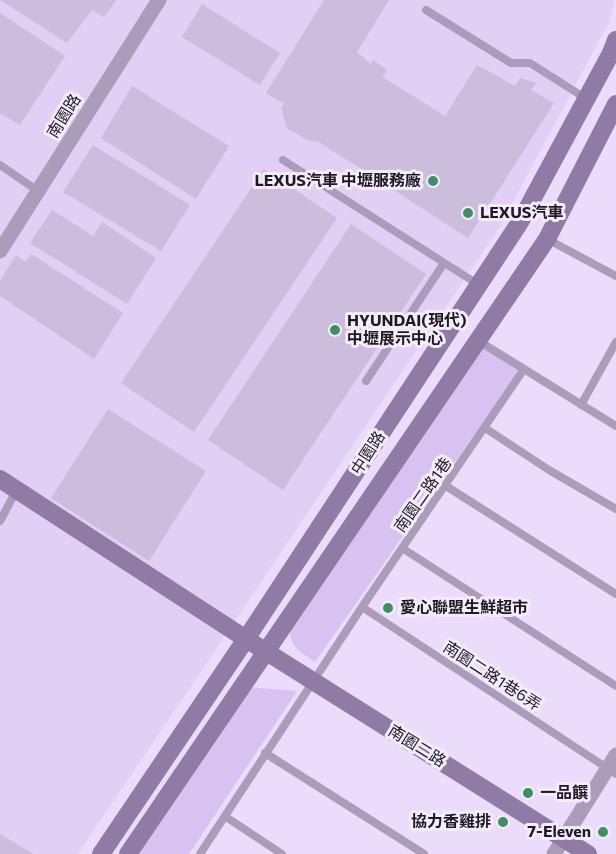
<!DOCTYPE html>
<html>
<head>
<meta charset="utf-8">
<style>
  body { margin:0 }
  canvas { display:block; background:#ebdcfc }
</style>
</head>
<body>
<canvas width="616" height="854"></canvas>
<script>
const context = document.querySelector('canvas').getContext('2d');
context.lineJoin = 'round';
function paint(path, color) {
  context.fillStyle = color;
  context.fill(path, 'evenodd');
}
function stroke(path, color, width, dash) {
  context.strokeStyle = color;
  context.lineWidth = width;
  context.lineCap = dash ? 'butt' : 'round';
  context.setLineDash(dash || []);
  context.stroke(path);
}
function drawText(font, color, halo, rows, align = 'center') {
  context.font = font + ' Commissioner,"Noto Sans TC",sans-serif';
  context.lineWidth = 6;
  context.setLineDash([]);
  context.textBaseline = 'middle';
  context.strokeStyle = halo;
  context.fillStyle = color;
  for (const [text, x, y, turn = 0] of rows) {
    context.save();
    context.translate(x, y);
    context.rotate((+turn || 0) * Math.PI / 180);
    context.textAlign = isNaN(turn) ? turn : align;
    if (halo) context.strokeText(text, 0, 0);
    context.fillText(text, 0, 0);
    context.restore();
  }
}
const built = new Path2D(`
  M0,0H615L608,24L499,228L78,854H0Z`);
const green = new Path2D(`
  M479,345L519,370L315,662C297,650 288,645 290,622Z
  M247,687L297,691L189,854H135Z`);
const building = new Path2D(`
  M0,0H116L104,17L92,10L67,43Z
  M324,0H389L357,52L371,64L373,60L387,70L383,77L445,116L477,65L515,86L520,78L536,83L531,90L554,103L468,238L319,142L307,140L287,128L281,108L284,104L266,93Z
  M202,4L280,53L260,85L182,37Z
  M0,13L65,56L20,125L0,113Z
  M132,86L229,146L196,199L101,138Z
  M93,145L190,205L161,251L63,192Z
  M264,169L337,218L194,432L121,383Z
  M52,210L93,236L102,222L156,258L127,304L30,243Z
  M351,224L426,274L283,490L208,440Z
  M31,254L123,313L94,359L0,296V281L16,255L26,262Z
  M108,409L206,471L149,561L51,498Z
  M0,834L33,854H0Z`);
const lane = new Path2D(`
  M426,10L511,63H530L585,98
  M283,160L479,285
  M0,165L38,191
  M547,239L616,276
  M524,369L616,426
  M366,381L444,263
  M581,405L616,342
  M485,428L549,470L616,509
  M446,486L616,594
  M0,521L16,491
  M402,548L616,686
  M362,607L616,774
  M265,753L424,854
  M226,817L282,854
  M200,854L362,607L524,369L477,340`);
const street = new Path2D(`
  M0,251L159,0
  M554,854L616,755`);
const secondary = new Path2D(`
  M0,479L246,639L588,854
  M101,854L246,639L520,222L611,53L616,40
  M128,854L547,239L616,104`);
const markers = [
  [433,181,6,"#3e9062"],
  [468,213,6,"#3e9062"],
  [335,330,6,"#3e9062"],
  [388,608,6,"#3e9062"],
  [528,793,6,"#3e9062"],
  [503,822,6,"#3e9062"],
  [603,832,6,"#3e9062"]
];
const streetNames = [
  ["南園路",64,116,-58],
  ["中園路",368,453,-57],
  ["南園二路1巷",423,495,-55],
  ["南園二路1巷6弄",492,676,33],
  ["南園二路",417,746,32]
];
const poiNames = [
  ["LEXUS汽車 中壢服務廠",421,181,"right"],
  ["LEXUS汽車",480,213],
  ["HYUNDAI(現代)",347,321],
  ["中壢展示中心",347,339],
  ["愛心聯盟生鮮超市",400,608],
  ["一品饌",540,793],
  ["協力香雞排",491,822,"right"],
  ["7-Eleven",591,832,"right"]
];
paint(built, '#e1cff6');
paint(green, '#d8c2f2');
paint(building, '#ccbddd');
stroke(lane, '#ab9dba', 8);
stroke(street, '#ab9dba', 15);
stroke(secondary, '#907ba6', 18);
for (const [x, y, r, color] of markers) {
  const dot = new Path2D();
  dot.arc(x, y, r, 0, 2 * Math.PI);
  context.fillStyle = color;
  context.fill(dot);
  stroke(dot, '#f3edfa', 2);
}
drawText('16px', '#1f1925', '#f3edfa', streetNames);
drawText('bold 16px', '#1f1925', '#f3edfa', poiNames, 'left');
</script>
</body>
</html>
